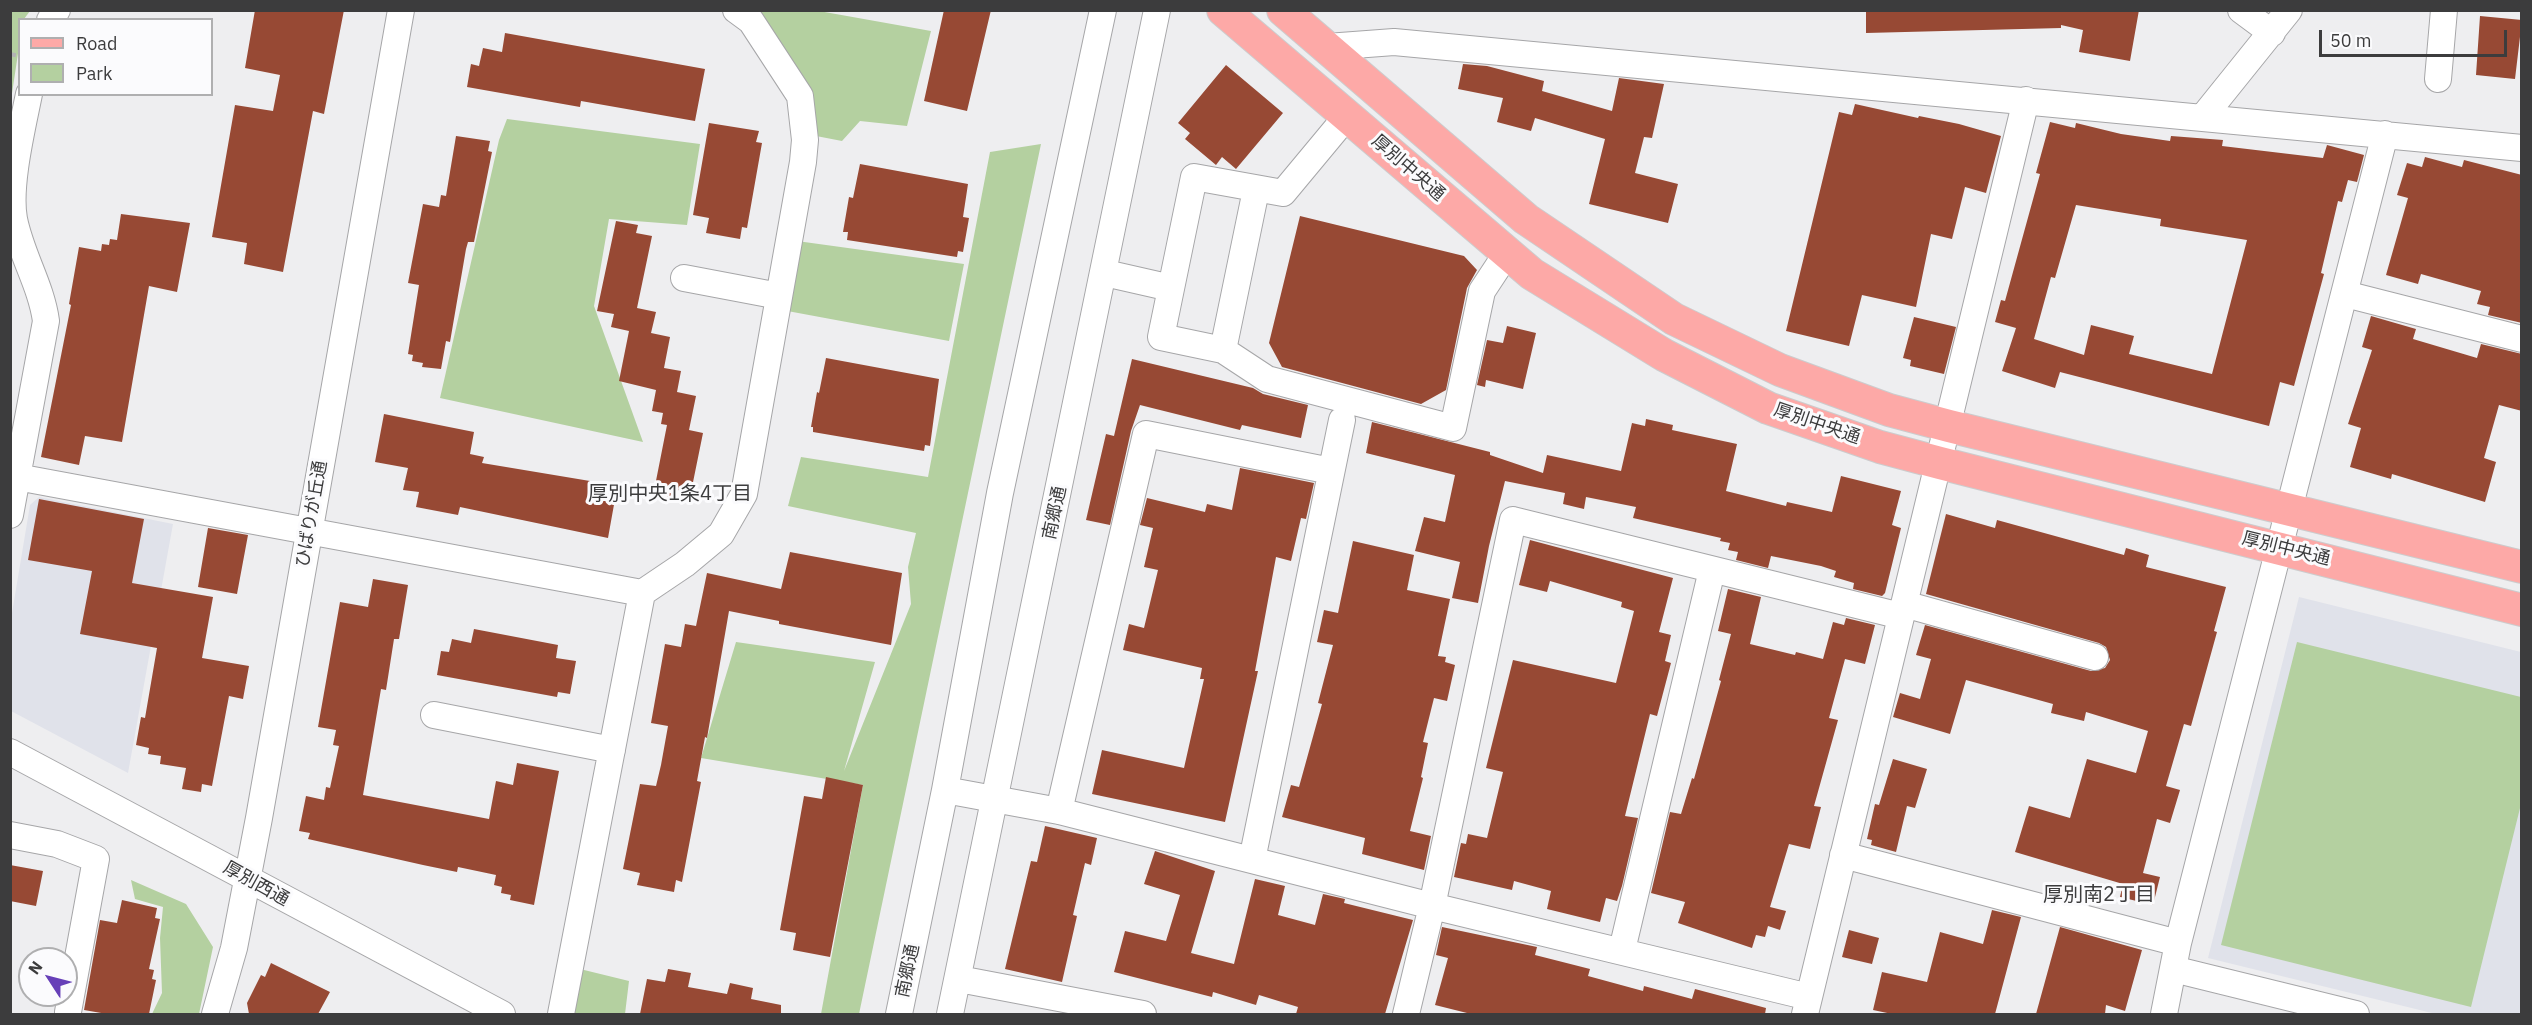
<!DOCTYPE html>
<html>
<head>
<meta charset="utf-8">
<style>
  body { margin:0 }
  #map { position:relative; width:2532px; height:1025px; overflow:hidden; background:#eeeef0; font-family:"IBM Plex Sans",sans-serif }
  canvas { display:block }
  .frame { position:absolute; inset:0; border:12px solid #3c3c3d; pointer-events:none }
  .legend { position:absolute; left:18px; top:18px; width:195px; height:78px; box-sizing:border-box; background:#fbfbfd; border:2px solid #afafb0; margin:0; padding:8px 10px; list-style:none; font-size:18px; color:#3c3c3d }
  .legend li { display:flex; align-items:center; gap:12px; height:30px }
  .legend b { width:30px; border:2px solid #afafb0 }
  .north { position:absolute; left:18px; top:947px; width:60px; height:60px; box-sizing:border-box; background:#fbfbfd; border:2px solid #afafb0; border-radius:50%; rotate:306deg; font-size:16px; font-weight:700; line-height:24px; text-align:center; color:#3c3c3d }
  .north::after { content:''; display:block; margin:auto; width:21px; height:27px; background:#6740b8; clip-path:polygon(50% 0,100% 100%,50% 72%,0 100%) }
  .scale { position:absolute; left:2319px; top:30px; width:188px; height:27px; box-sizing:border-box; border:3px solid #3c3c3d; border-top:0; padding-left:8px; font-size:18px; line-height:21px; white-space:nowrap; color:#3c3c3d; -webkit-text-stroke:4px #fbfbfd; paint-order:stroke }
</style>
</head>
<body>
<div id="map">
<canvas width="2532" height="1025"></canvas>
<div class="frame"></div>
<ul class="legend">
<li><b style="height:8px;background:#fda9a7"></b>Road</li>
<li><b style="height:16px;background:#b4d0a0"></b>Park</li>
</ul>
<div class="north">N</div>
<div class="scale">50 m</div>
</div>
<script>
const context = document.querySelector('canvas').getContext('2d');
context.lineJoin = 'round';
function paint(path, color) {
  context.fillStyle = color;
  context.fill(path, 'evenodd');
}
function stroke(path, color, width, dash) {
  context.strokeStyle = color;
  context.lineWidth = width;
  context.lineCap = dash ? 'butt' : 'round';
  context.setLineDash(dash || []);
  context.stroke(path);
}
function drawText(font, color, halo, rows, align = 'center') {
  context.font = font + ' "IBM Plex Sans","Noto Sans JP",sans-serif';
  context.lineWidth = 6;
  context.setLineDash([]);
  context.textBaseline = 'middle';
  context.strokeStyle = halo;
  context.fillStyle = color;
  for (const [text, x, y, turn = 0] of rows) {
    context.save();
    context.translate(x, y);
    context.rotate((+turn || 0) * Math.PI / 180);
    context.textAlign = isNaN(turn) ? turn : align;
    if (halo) context.strokeText(text, 0, 0);
    context.fillText(text, 0, 0);
    context.restore();
  }
}
const built = new Path2D(`
  M39,497L173,524L128,773L11,711V619L30,505Z
  M2299,597L2521,652V1014H2436L2208,958Z`);
const green = new Path2D(`
  M11,10L30,11L24,19L20,20L19,47L11,100Z
  M763,10L819,11L931,31L907,126L860,121L842,141L811,135L754,12Z
  M507,119L700,144L687,225L609,219L594,306L643,442L440,398L499,140Z
  M1041,144L859,1014H821L863,785L701,758L736,642L875,662L844,771L911,604L908,567L916,533L788,506L801,457L928,477L990,152Z
  M797,241L964,264L949,341L782,310Z
  M2297,642L2521,697V804L2471,1007L2221,945Z
  M131,880L186,904L213,947L199,1014H152L162,993L160,938L163,907L135,899Z
  M580,969L629,981L625,1014H570Z`);
const building = new Path2D(`
  M255,10H344L324,114L313,111L283,272L244,264L247,243L212,237L235,105L273,111L280,75L245,68Z
  M944,10H991L967,111L924,101Z
  M1866,10H2139L2130,61L2079,52L2083,30L2061,25V28L1866,33Z
  M2480,16L2522,20L2515,79L2476,75Z
  M505,33L705,69L695,121L581,101L580,107L467,87L471,64L479,66L483,48L502,52Z
  M1463,64L1487,66L1544,81L1542,91L1612,111L1619,78L1664,84L1652,138L1644,137L1635,173L1678,184L1668,223L1589,204L1605,139L1535,118L1531,131L1497,122L1503,98L1458,89Z
  M1226,65L1283,113L1236,169L1222,157L1216,165L1185,139L1190,133L1178,123Z
  M1855,104L1918,118L1919,116L1959,124L2001,136L1986,193L1965,187L1952,239L1931,234L1916,307L1862,295L1849,346L1786,331L1839,112L1852,115Z
  M2050,122L2075,128L2076,123L2121,134L2170,141L2171,136L2223,140L2222,146L2323,158L2327,145L2364,155L2357,182L2348,180L2342,202L2338,201L2321,273L2324,274L2294,386L2280,382L2269,426L2060,372L2055,388L2002,371L2016,328L1995,322L2001,300L2005,301L2040,174L2036,173ZM2076,205L2161,219L2160,226L2247,240L2212,374L2129,354L2134,336L2091,325L2084,355L2034,339L2051,277L2055,278Z
  M709,123L759,131L756,142L762,143L747,228L742,227L740,239L706,233L709,218L693,215Z
  M456,136L490,141L488,151L492,152L474,242H468L466,249L450,342L446,341L441,369L422,367L423,363L412,361L413,355L408,354L419,285L408,283L423,204L439,207L441,195L446,196Z
  M2425,157L2462,167L2464,160L2522,175V323L2488,315L2490,307L2477,304L2481,291L2421,274L2418,284L2386,275L2408,198L2397,195L2407,163L2422,167Z
  M860,164L968,184L963,217L969,218L963,252L958,251L957,257L847,240L848,232H843L849,197L853,198Z
  M121,214L190,223L177,292L149,286L122,442L85,436L79,465L41,457L71,305L69,304L79,247L101,251L102,244L109,245L110,239L117,240Z
  M1300,216L1464,256L1477,270L1467,288L1446,390L1421,404L1282,367L1269,343Z
  M616,221L638,225L636,233L652,236L637,308L656,312L651,333L670,337L664,368L681,371L677,392L696,396L689,430L703,433L691,492L677,490L675,501L653,496L667,425L661,424L663,413L652,411L656,390L619,381L629,331L611,327L614,314L597,311Z
  M2371,316L2416,329L2413,339L2477,358L2481,344L2522,354V411L2499,405L2484,458L2496,462L2485,502L2392,474L2391,479L2350,467L2361,428L2348,424L2372,350L2362,347Z
  M1914,317L1956,327L1944,374L1910,366L1911,360L1903,358Z
  M1507,326L1536,333L1523,389L1486,380L1485,387L1477,385L1487,340L1503,343Z
  M826,358L939,379L930,446L925,445L924,451L813,432V427H811L817,392L819,393Z
  M1132,359L1253,388L1263,394L1308,405L1301,438L1242,425L1240,430L1140,405L1131,431L1110,525L1086,520L1106,434L1114,436Z
  M384,414L474,432L470,454L484,457L482,463L590,481L588,494L615,499L608,538L460,507L458,515L416,507L419,492L403,490L408,468L375,462Z
  M1646,419L1673,425L1672,430L1737,444L1726,491L1786,506L1787,502L1832,512L1841,476L1901,491L1892,525L1901,528L1885,593L1882,596L1853,589L1854,583L1834,577L1836,571L1821,566L1771,556L1768,568L1736,560L1738,552L1728,550L1730,543L1720,541L1721,538L1633,518L1636,507L1586,497L1584,509L1563,504L1565,493L1505,481L1489,546L1478,603L1452,598L1460,562L1415,551L1424,517L1445,522L1455,475L1366,453L1372,422L1490,452V455L1543,473L1547,455L1621,471L1632,423L1645,426Z
  M1240,468L1314,483L1306,519L1301,518L1291,561L1276,557L1255,671H1258L1225,822L1092,794L1102,750L1184,768L1204,679H1200L1202,668L1123,650L1129,624L1144,628L1158,570L1144,567L1153,528L1140,525L1147,498L1205,512L1207,504L1232,510Z
  M39,499L144,519L132,583L213,597L202,658L249,666L243,699L229,696L212,786L202,784L201,792L182,789L186,768L160,764L161,756L148,754L149,748L136,745L141,717L145,718L157,648L80,634L92,571L28,560Z
  M1946,514L1995,528L1997,520L2124,555L2126,548L2149,555L2146,567L2226,587L2214,631L2217,632L2191,726L2184,724L2166,786L2180,790L2170,823L2157,819L2143,873L2160,877L2153,905L2120,897L2123,884L2015,852L2029,806L2070,818L2087,759L2136,773L2148,731L2086,712L2084,721L2051,713L2053,704L1966,680L1950,734L1893,717L1900,693L1920,699L1931,659L1916,655L1925,625L2091,671L2105,668L2110,660L2106,647L2099,643L1926,594Z
  M208,528L248,535L237,594L198,587Z
  M1530,540L1673,578L1659,632L1671,635L1665,661L1671,663L1657,716L1650,714L1625,816L1638,818L1622,886L1617,901L1606,898L1600,922L1547,909L1551,891L1514,881L1512,890L1454,877L1461,843L1466,844L1468,834L1487,838L1503,772L1486,768L1513,660L1616,683L1634,611L1621,607L1622,602L1550,581L1547,592L1519,585Z
  M1353,541L1414,555L1407,590L1450,599L1438,656L1446,657L1445,662L1455,665L1447,701L1434,698L1423,742L1428,743L1421,777L1423,778L1410,831L1431,836L1424,870L1362,854L1365,838L1282,817L1291,785L1299,787L1322,704L1318,703L1333,645L1317,642L1324,610L1338,613Z
  M790,552L902,573L891,645L779,624V621L729,611L707,738L705,737L697,781L701,782L682,882L676,880L674,892L637,885L640,873L623,869L640,784L656,786L661,765L668,726L651,723L665,644L681,647L685,624L696,626L707,573L781,589Z
  M373,579L408,585L399,639H394L386,690L381,689L363,795L489,819L496,781L513,785L517,763L559,771L534,905L510,900L511,895L501,893L502,887L494,885L496,875L458,867L457,872L423,865L308,839L310,833L299,831L306,796L324,800L326,787L330,788L339,746L333,745L336,730L318,727L340,602L368,607Z
  M1728,589L1761,597L1750,644L1795,655L1796,652L1823,659L1833,622L1844,625L1846,618L1875,625L1865,664L1845,659L1829,718L1838,720L1814,806L1821,807L1810,849L1789,844L1770,907L1786,911L1780,930L1768,926L1765,937L1756,935L1752,948L1678,923L1685,902L1651,893L1670,812L1681,814L1692,778L1694,779L1721,681L1719,680L1731,634L1718,631Z
  M474,629L558,645L556,658L576,661L570,694L558,692L557,697L437,675L441,651L449,652L452,639L471,643Z
  M1893,759L1927,769L1915,808L1907,806L1896,852L1871,845L1872,840L1867,839L1875,804L1879,805Z
  M826,777L863,785L830,957L793,950L796,933L780,930L804,796L822,799Z
  M1045,826L1097,838L1091,865L1085,863L1073,915L1077,916L1062,982L1005,969L1031,861L1037,862Z
  M1155,851L1215,871L1191,953L1234,964L1255,879L1285,886L1278,915L1315,925L1323,894L1345,899L1344,903L1413,920L1385,1014H1296L1298,1007L1259,995L1256,1005L1213,992L1212,997L1114,972L1125,931L1166,941L1180,895L1144,884Z
  M10,865L43,871L36,906L10,901Z
  M122,900L157,908L155,918L160,919L149,969L154,970L152,979L156,980L149,1014H107L84,1010L100,920L117,923Z
  M1992,910L2021,917L1995,1014H1892L1873,1010L1882,972L1927,982L1940,932L1983,944Z
  M1442,927L1537,947L1535,955L1590,969L1588,976L1643,991L1644,986L1692,999L1695,989L1766,1008L1765,1014H1471L1435,1005L1448,958L1436,955Z
  M2060,927L2142,950L2125,1011L2106,1005L2105,1014H2036Z
  M1849,930L1879,938L1872,964L1842,957Z
  M271,963L330,992L318,1014H249L247,1003L261,975L265,977Z
  M668,969L691,973L688,987L727,994L730,983L753,988L751,999L781,1005V1014H640L647,979L665,982Z`);
const path = new Path2D(`
  M10,54L20,56`);
const minor = new Path2D(`
  M2241,10L2272,33
  M50,20L57,10
  M1327,47L1394,42L2522,148
  M2438,79L2444,10
  M2203,117L2289,10
  M1256,190L1223,350L1267,379L1453,428L1482,291L1507,253
  M1105,273L1171,288
  M684,278L779,296
  M2345,294L2522,339
  M1223,350L1161,337L1194,177L1283,193L1347,116
  M17,477L642,593L685,564L721,534L744,494L803,162L805,140L800,96L751,21L736,10
  M10,515L46,321C41,285 21,255 14,219C8,186 22,129 29,94
  M1904,604L2095,657
  M434,715L612,750
  M10,752L502,1014
  M945,790L1059,811L1432,906L1809,997
  M1059,811L1146,434L1331,471
  M10,835L57,844L96,859L68,1012
  M1843,855L2178,943
  M1252,860L1342,420
  M1622,950L1712,570
  M2173,969L2356,1014
  M959,979L1143,1014
  M215,1014L234,948L259,818L401,10
  M561,1014L642,593
  M899,1014L945,790L1000,493L1103,10
  M950,1014L1157,10
  M1406,1014L1432,906L1513,520L1901,616
  M1805,1014L2026,100
  M2164,1014L2178,943L2385,134`);
const major = new Path2D(`
  M1223,10L1532,274L1664,355L1768,408L1880,447L1940,463L2522,610
  M1283,10L1526,219L1674,319L1780,370L1889,410L1949,426L2522,567`);
const streetNames = [
  ["厚別中央通",1408,168,41],
  ["厚別中央通",1817,424,19],
  ["南郷通",1055,513,-78],
  ["ひばりが丘通",312,514,-80],
  ["厚別中央通",2286,549,14],
  ["厚別西通",256,884,29],
  ["南郷通",908,971,-78]
];
const neighbourhoodNames = [
  ["厚別中央1条4丁目",670,494],
  ["厚別南2丁目",2099,895]
];
paint(built, '#e0e2ea');
paint(green, '#b4d0a0');
paint(building, '#974934');
stroke(minor, '#a6a6a8', 28);
stroke(major, '#cccccd', 34);
stroke(path, '#b2b2b4', 4, [6, 3]);
stroke(minor, '#fff', 26);
stroke(major, '#fda9a7', 32);
drawText('18px', '#3c3c3d', '#fbfbfd', streetNames);
drawText('20px', '#3c3c3d', '#fbfbfd', neighbourhoodNames);
</script>
</body>
</html>
